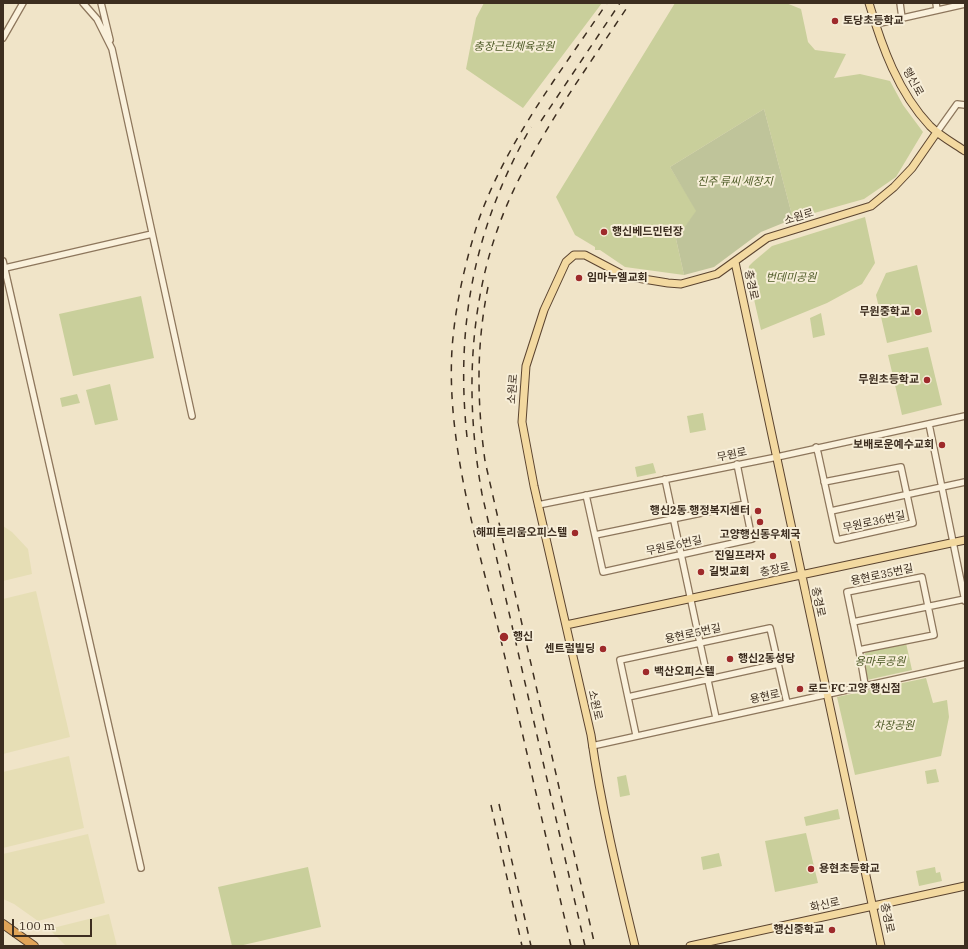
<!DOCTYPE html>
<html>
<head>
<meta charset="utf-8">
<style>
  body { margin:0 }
  #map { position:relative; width:968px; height:949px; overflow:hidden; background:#f0e4c8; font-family:"IBM Plex Serif",serif }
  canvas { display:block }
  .frame { position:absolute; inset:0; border:4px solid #3d2e20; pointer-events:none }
  .scale { position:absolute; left:12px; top:919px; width:80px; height:18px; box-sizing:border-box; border:2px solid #3d2e20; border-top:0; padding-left:5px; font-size:12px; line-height:14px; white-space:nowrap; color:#3d2e20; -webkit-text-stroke:3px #f7eed8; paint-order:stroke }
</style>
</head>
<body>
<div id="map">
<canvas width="968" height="949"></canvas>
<div class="frame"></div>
<div class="scale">100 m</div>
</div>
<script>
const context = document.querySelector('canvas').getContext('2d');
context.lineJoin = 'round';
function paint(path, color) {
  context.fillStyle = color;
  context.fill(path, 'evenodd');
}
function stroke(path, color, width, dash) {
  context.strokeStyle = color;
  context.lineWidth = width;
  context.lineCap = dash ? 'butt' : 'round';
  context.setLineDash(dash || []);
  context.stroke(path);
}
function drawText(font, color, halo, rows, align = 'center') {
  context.font = font + ' "IBM Plex Serif","Noto Sans KR",serif';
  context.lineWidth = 4;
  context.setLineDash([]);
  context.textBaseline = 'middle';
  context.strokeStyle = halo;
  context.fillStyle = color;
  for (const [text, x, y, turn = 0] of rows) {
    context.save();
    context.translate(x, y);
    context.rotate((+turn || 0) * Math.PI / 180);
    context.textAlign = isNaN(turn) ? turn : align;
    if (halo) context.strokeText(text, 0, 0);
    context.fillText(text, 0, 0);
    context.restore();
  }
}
const farmland = new Path2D(`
  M3,526L12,532L28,549L32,574L3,581Z
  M36,591L70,737L3,754V599Z
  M69,756L84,828L3,848V772Z
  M88,834L105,903L38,921L14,904L3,899V854Z
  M109,914L117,946H66L49,929Z`);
const green = new Path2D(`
  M484,3H602L523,108L466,69L476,18Z
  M675,3H786L801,9L808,42L815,50L846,54L834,78L860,74L890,81L903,105L923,132L896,177L864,199L793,219L764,109L670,167L697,211L676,239L684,275L625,267L600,250H595V247L575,235L556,197Z
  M865,217L875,263L862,284L827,303L761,330L748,273L749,266L753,262L772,246Z
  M917,265L932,332L887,343L876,295L886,273Z
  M141,296L154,358L73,376L59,314Z
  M821,313L825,335L813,338L810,318Z
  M928,347L942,405L902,415L888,355Z
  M110,384L118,420L95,425L86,390Z
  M77,394L80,403L62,407L60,398Z
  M703,413L706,430L690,433L687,416Z
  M653,463L656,473L637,477L635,467Z
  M906,643L912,670L867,680L862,656L870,649Z
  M926,678L933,703L947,700L949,717L941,756L855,775L837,697Z
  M936,769L939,782L927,784L925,771Z
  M626,775L630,795L620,797L617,777Z
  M838,809L840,819L806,826L804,817Z
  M806,833L818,883L775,892L765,841Z
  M719,853L722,866L703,870L701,857Z
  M308,867L321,927L239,946H232L218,887Z
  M935,867L936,873L940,872L942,881L919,886L916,871Z`);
const cemetery = new Path2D(`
  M764,109L793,219L761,232L714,267L684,275L676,239L696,211L670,167Z`);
const minor = new Path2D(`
  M83,3L97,19L112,49L192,416
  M101,3L110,40
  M900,3L902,18
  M936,3L937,10
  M876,24L965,4
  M3,38L23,3
  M937,132L957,104L965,105
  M3,261L141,868
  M5,268L152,234
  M929,424L965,601
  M816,447L818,453L837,540L913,523L901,467L824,482
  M665,479L716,718
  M586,495L603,572L752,539L737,464
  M538,505L777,457L965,416
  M831,511L965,482
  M595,535L745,504
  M922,577L934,635L859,650L847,592Z
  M853,622L965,599
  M859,650L865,685
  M628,697L778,664
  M636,735L620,660L770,628L787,703
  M592,746L965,664`);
const major = new Path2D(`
  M869,3C882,47 898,92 930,126C940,136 953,143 965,151
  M735,262L881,946
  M566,625L965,540
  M635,946C618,876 601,806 591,735L534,486L522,422L526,366L544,310L566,262L574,255H585L625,276L668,283L681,284L717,274L767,238L871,206L894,187L912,168L937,132
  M690,946L965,886`);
const highway = new Path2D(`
  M3,924L34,946`);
const rail = new Path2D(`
  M541,121L620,3
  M488,287C476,346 477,402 485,461L595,946
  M467,437C455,324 475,225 531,127
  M499,804L531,946
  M491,805L522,946
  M571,946C548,847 526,748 503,649C481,553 446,449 452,349C455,306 465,263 478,222C506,142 560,73 607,3
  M585,946L482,494C463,389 469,280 517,183C549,120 591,62 630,3`);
const markers = [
  [835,21,4,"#9e2a2b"],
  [604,232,4,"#9e2a2b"],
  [579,278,4,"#9e2a2b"],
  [918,312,4,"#9e2a2b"],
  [927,380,4,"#9e2a2b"],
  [942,445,4,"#9e2a2b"],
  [758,511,4,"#9e2a2b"],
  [760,522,4,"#9e2a2b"],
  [575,533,4,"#9e2a2b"],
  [773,556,4,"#9e2a2b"],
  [701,572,4,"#9e2a2b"],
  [504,637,5,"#9e2a2b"],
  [603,649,4,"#9e2a2b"],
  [730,659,4,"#9e2a2b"],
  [646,672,4,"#9e2a2b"],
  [800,689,4,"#9e2a2b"],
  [811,869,4,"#9e2a2b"],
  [832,930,4,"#9e2a2b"]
];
const poiNames = [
  ["토당초등학교",843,21],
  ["행신베드민턴장",612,232],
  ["임마누엘교회",587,278],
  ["무원중학교",910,312,"right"],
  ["무원초등학교",919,380,"right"],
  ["보배로운예수교회",934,445,"right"],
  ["행신2동 행정복지센터",750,511,"right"],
  ["해피트리움오피스텔",567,533,"right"],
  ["고양행신동우체국",760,535,"center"],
  ["진일프라자",765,556,"right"],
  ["길벗교회",709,572],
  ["행신",513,637],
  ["센트럴빌딩",595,649,"right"],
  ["행신2동성당",738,659],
  ["백산오피스텔",654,672],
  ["로드 FC 고양 행신점",808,689],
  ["용현초등학교",819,869],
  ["행신중학교",824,930,"right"]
];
const parkNames = [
  ["충장근린체육공원",514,47],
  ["진주 류씨 세장지",735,182],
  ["번데미공원",791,278],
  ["용마루공원",880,662],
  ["차장공원",894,726]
];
const streetNames = [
  ["행신로",913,82,61],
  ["소원로",799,217,-17],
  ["충경로",751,285,78],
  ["소원로",513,389,-86],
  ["무원로",732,455,-12],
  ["무원로36번길",874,522,-12],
  ["무원로6번길",674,546,-12],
  ["충장로",775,570,-12],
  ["용현로35번길",882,575,-12],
  ["충경로",818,602,78],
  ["용현로5번길",693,634,-12],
  ["용현로",765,697,-12],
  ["소원로",595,705,77],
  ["화신로",825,905,-12],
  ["충경로",887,918,78]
];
paint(farmland, '#e6deb5');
paint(green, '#c9cf9b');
paint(cemetery, '#bfc49a');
stroke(minor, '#8d765c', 8);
stroke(major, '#5b4430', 9);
stroke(highway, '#5b4430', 10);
stroke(minor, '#faf1dc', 5.5);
stroke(major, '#f3d9a0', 7);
stroke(highway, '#e0a458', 8);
stroke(rail, '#3d2e20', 1.5, [7, 7]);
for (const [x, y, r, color] of markers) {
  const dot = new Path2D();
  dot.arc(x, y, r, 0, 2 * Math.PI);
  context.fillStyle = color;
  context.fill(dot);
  stroke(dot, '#f7eed8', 1.5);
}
drawText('bold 11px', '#3d2e20', '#f7eed8', poiNames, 'left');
drawText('italic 11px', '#4d5a26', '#f7eed8', parkNames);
drawText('11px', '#3d2e20', '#f7eed8', streetNames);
</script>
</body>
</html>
